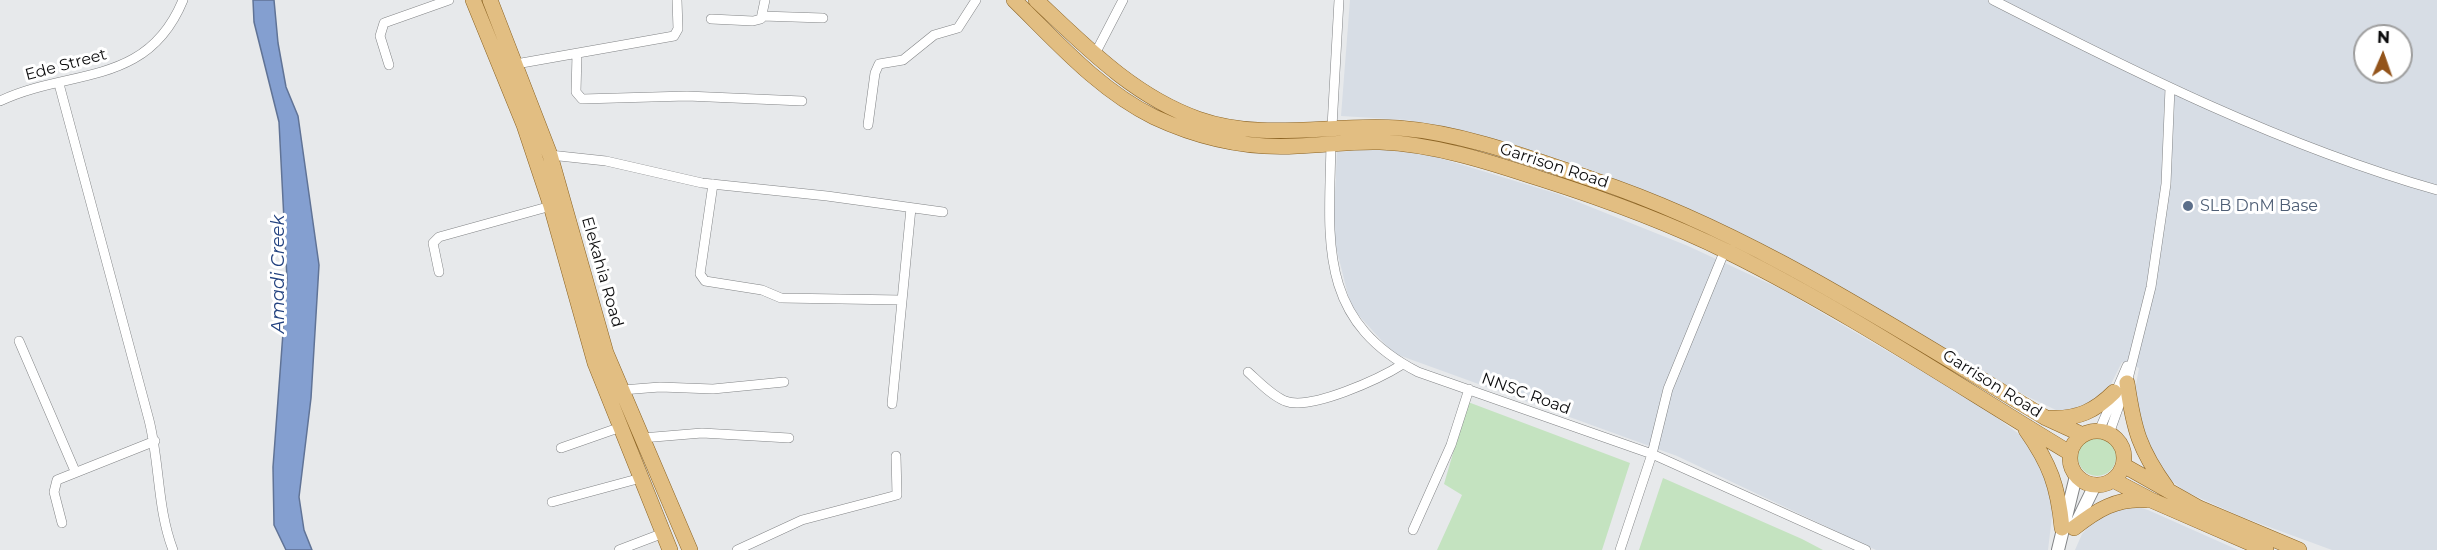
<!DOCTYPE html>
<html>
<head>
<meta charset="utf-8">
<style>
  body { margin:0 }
  #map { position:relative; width:2437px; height:550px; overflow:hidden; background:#e7e9eb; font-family:Montserrat,sans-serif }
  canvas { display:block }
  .north { position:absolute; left:2353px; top:24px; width:60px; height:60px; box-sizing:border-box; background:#fff; border:2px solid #9e9e9e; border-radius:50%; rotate:2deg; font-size:16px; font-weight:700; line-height:24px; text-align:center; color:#0c0c0d }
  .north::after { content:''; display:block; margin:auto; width:21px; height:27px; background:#93541b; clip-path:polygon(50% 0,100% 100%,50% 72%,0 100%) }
</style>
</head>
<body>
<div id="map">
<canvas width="2437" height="550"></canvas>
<div class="north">N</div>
</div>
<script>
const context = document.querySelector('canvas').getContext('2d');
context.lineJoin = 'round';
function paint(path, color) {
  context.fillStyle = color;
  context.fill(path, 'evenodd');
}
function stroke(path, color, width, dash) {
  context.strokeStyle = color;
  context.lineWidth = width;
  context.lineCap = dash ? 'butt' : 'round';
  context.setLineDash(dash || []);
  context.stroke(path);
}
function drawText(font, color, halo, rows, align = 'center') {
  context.font = font + ' Montserrat,sans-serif';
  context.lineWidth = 6;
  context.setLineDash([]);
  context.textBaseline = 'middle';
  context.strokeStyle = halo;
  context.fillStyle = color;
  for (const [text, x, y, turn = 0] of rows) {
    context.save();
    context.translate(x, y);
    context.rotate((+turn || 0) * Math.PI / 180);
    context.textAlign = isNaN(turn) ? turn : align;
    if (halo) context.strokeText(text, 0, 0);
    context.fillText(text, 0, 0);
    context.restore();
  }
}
const built = new Path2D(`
  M1350,0H2437V550H2332L2242,517L2184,491L2165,475L2145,445L2135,390L2139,368L2122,362L2111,384L2091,402L2067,411L2056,410L2020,393L1797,264L1652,194L1578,165L1464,131L1407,120L1341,116ZM2365,36H2401V72H2365Z
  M1380,149L1433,156L1558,194L1688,246L1783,290L1981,406L2023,437L2046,472L2053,508L2048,550H1876L1677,456L1393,353L1351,307L1333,235L1337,152Z
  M2138,507L2148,510L2238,550H2075L2082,534L2093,522L2115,509Z`);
const green = new Path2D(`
  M1468,402L1630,463L1602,550H1437L1462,495L1444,484Z
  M2078 457a19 19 0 1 1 38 0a19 19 0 1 1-38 0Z
  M1663,478L1802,539L1823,550H1639Z`);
const water = new Path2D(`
  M253,0H274L278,43L286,87L298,116L319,265L311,398L299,497L304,530L312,550H286L274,525L273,467L287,279L279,122L254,22Z`);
const minor = new Path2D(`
  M1993,0C2136,73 2282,146 2437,190
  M762,16L823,18
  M711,19L753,21L761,19L765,0
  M577,54L576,92L582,99L687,96L802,101
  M1095,54L1123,0
  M516,64L674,36L678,29L677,0
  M389,65L380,36L384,23L449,0
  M59,84L149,420C160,464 157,508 173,550
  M0,101C69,68 147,88 183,0
  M868,125L875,73L879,64L903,60L934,35L958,28L976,0
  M1332,127L1339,0
  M1331,144C1329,241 1317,320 1418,372L1652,454L1866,550
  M550,155L606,161L702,183L827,196L943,212
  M713,184L700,274L705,281L762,290L781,298L901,300
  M439,272L433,243L439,237L551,206
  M19,341L75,471
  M1248,372C1259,382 1271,395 1285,401C1311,411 1381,378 1403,364
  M622,390L660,387L713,389L784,382
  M892,404L911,208
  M2099,431L2127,366
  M2109,434L2127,383L2151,287L2166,184L2170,88
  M642,438L702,433L789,438
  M561,448L621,427
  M552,502L641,478
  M62,523L54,492L57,480L155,441
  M1413,530L1451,445L1469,389
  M619,550L661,534
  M737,550L802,520L897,495L896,456
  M1620,550L1652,454L1668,389L1725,250`);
const tertiary = new Path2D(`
  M2074,528L2095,485
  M2058,550L2076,476`);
const primary = new Path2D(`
  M473,0L524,125L551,206L595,363L670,550
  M490,0L550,155L606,353L690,550
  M1014,0C1057,42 1099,90 1154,117C1199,138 1247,149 1297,146C1325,145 1353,141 1380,142C1434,144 1490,162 1541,179C1604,199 1669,223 1728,252C1847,311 1957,385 2070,453
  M1036,0C1085,46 1133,96 1198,119C1263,142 1332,123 1399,128C1465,133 1532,159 1594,180C1756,234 1900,332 2046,418L2083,435
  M2127,383C2134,430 2139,449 2167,488
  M2051,418C2078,419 2095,411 2114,392
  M2026,430C2050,464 2058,486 2062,528
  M2070 458a27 27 0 1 1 54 0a27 27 0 1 1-54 0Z
  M2123,465L2199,508L2299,550
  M2113,480L2151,500L2266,550
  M2074,528C2097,510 2116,498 2146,500`);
const markers = [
  [2188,206,6,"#5c6f8a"]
];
const streetNames = [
  ["Ede Street",66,65,-15],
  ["Garrison Road",1554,166,18],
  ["Elekahia Road",602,272,74],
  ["Garrison Road",1992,384,32],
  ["NNSC Road",1526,394,20]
];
const serviceNames = [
  ["SLB DnM Base",2200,206]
];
const waterNames = [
  ["Amadi Creek",279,274,-90]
];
paint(built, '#d7dde5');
paint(green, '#c4e3c0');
paint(water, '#849fd0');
stroke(water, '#607396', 1.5);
stroke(minor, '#828486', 10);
stroke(tertiary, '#828486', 14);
stroke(primary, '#8b6323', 16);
stroke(minor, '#fff', 9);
stroke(tertiary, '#fff', 12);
stroke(primary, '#e2be82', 15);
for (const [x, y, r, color] of markers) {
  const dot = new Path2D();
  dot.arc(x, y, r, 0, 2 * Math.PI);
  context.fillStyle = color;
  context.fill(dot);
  stroke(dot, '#fff', 2);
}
drawText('16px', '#0c0c0d', '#fff', streetNames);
drawText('16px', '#4e5e75', '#fff', serviceNames, 'left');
drawText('italic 18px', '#244380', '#fff', waterNames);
</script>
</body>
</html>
